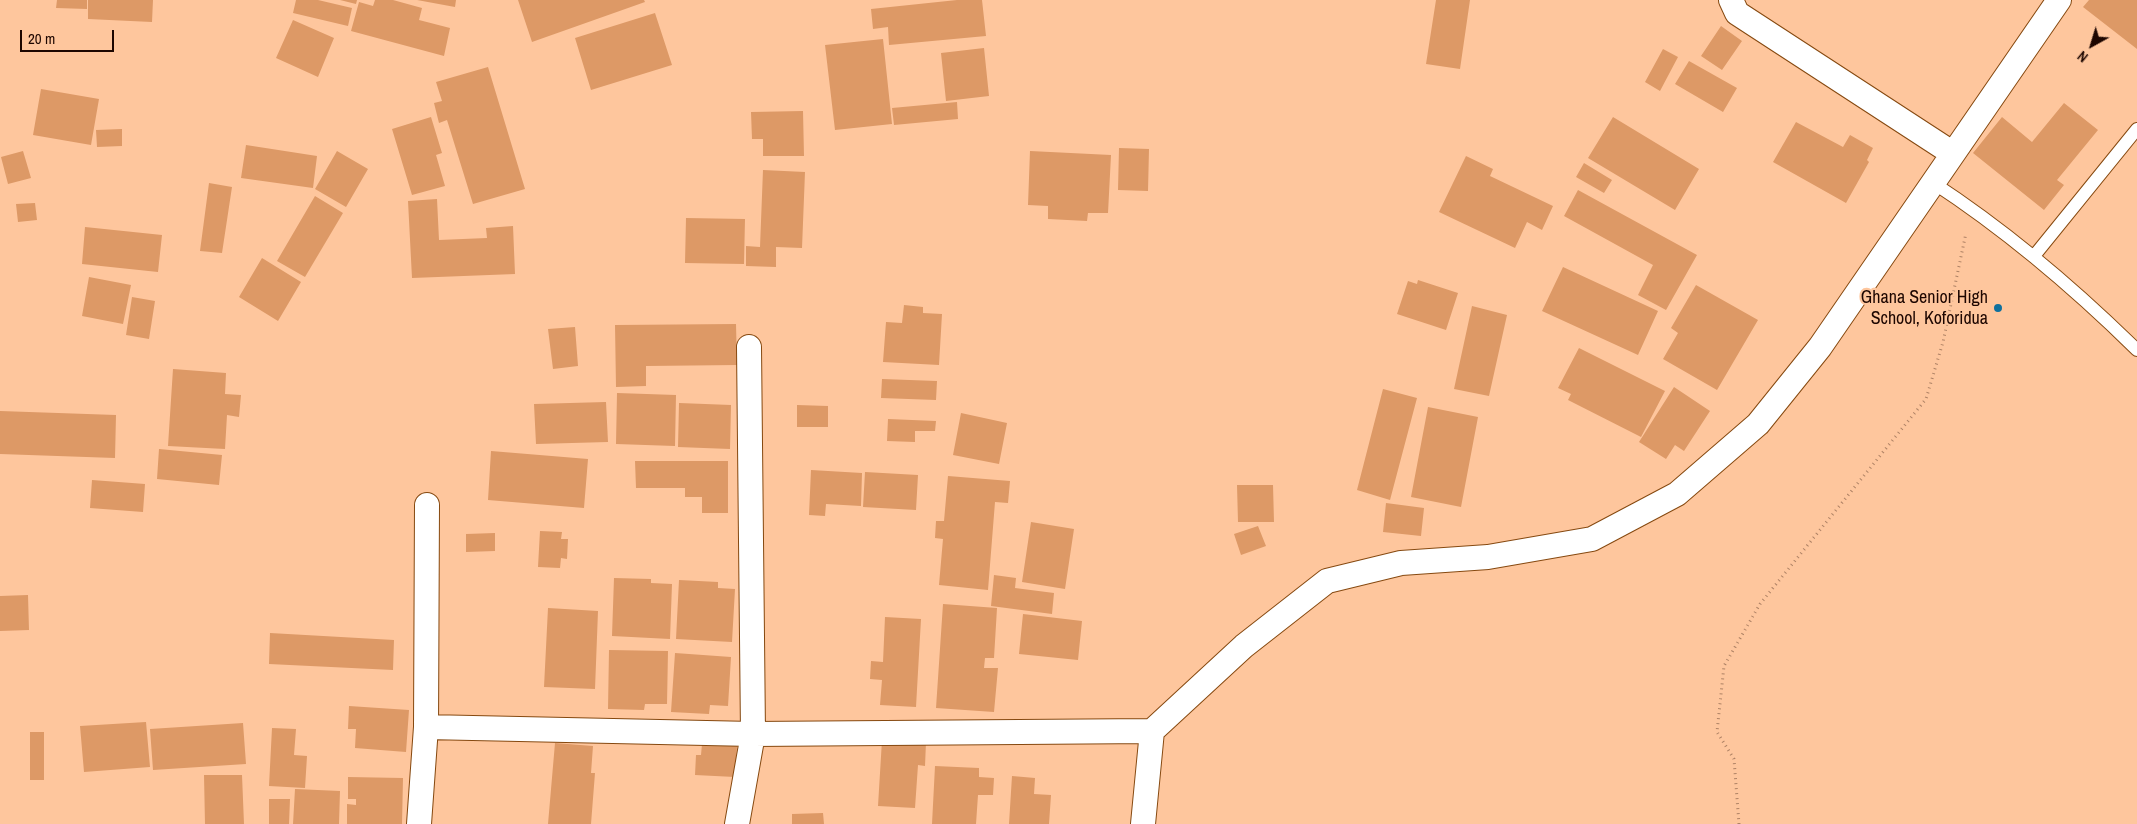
<!DOCTYPE html>
<html>
<head>
<meta charset="utf-8">
<style>
  body { margin:0 }
  #map { position:relative; width:2137px; height:824px; overflow:hidden; background:#fec69d; font-family:"Archivo Narrow",sans-serif }
  canvas { display:block }
  .north { position:absolute; left:2067px; top:20px; width:50px; height:50px; -webkit-text-stroke:4px #fec69d; paint-order:stroke; rotate:219deg; font-size:14px; font-weight:700; line-height:20px; text-align:center; color:#1d0600 }
  .north::after { content:''; display:block; margin:auto; width:18px; height:22px; background:#1d0600; clip-path:polygon(50% 0,100% 100%,50% 72%,0 100%) }
  .scale { position:absolute; left:20px; top:30px; width:94px; height:22px; box-sizing:border-box; border:2px solid #1d0600; border-top:0; padding-left:6px; font-size:15px; line-height:18px; white-space:nowrap; color:#1d0600; -webkit-text-stroke:4px #fec69d; paint-order:stroke }
</style>
</head>
<body>
<div id="map">
<canvas width="2137" height="824"></canvas>
<div class="north">N</div>
<div class="scale">20 m</div>
</div>
<script>
const context = document.querySelector('canvas').getContext('2d');
context.lineJoin = 'round';
function paint(path, color) {
  context.fillStyle = color;
  context.fill(path, 'evenodd');
}
function stroke(path, color, width, dash) {
  context.strokeStyle = color;
  context.lineWidth = width;
  context.lineCap = dash ? 'butt' : 'round';
  context.setLineDash(dash || []);
  context.stroke(path);
}
function drawText(font, color, halo, rows, align = 'center') {
  context.font = font + ' "Archivo Narrow",sans-serif';
  context.lineWidth = 4.5;
  context.setLineDash([]);
  context.textBaseline = 'middle';
  context.strokeStyle = halo;
  context.fillStyle = color;
  for (const [text, x, y, turn = 0] of rows) {
    context.save();
    context.translate(x, y);
    context.rotate((+turn || 0) * Math.PI / 180);
    context.textAlign = isNaN(turn) ? turn : align;
    if (halo) context.strokeText(text, 0, 0);
    context.fillText(text, 0, 0);
    context.restore();
  }
}
const building = new Path2D(`
  M57,0H87V9L56,8Z
  M88,0H153L152,22L88,19Z
  M296,0H318L352,8L348,26L293,13Z
  M340,0H357L356,4Z
  M375,0H393L422,8L419,20L450,28L444,56L351,31L359,2L373,6Z
  M417,0H456L455,7Z
  M518,0H644L645,2L532,42Z
  M957,0H982L986,36L889,45L888,27L873,29L871,9Z
  M1436,0H1470L1460,69L1426,64Z
  M2089,0H2137V49L2083,7Z
  M655,13L672,65L591,90L575,38Z
  M293,20L334,38L318,77L276,58Z
  M1721,26L1742,41L1722,70L1701,56Z
  M883,39L892,124L835,130L825,45Z
  M984,48L989,96L946,101L941,53Z
  M1663,49L1678,57L1660,91L1645,82Z
  M1689,61L1737,88L1723,112L1675,84Z
  M488,67L525,189L473,204L447,120L439,123L434,103L442,101L436,82Z
  M41,89L99,99L91,145L33,135Z
  M957,102L958,119L894,125L892,108Z
  M2064,103L2098,130L2057,180L2064,185L2044,210L1973,153L2002,117L2032,142Z
  M803,111L804,156H763V139H752L751,112Z
  M431,117L442,153L436,155L445,186L412,195L392,129Z
  M1613,117L1699,169L1675,210L1588,158Z
  M1796,122L1843,147L1850,135L1873,148L1867,160L1869,162L1846,203L1773,162Z
  M122,129V146L97,147L96,130Z
  M246,145L317,156L313,188L241,178Z
  M1119,148L1149,149L1148,191L1118,190Z
  M23,151L31,178L8,184L1,157Z
  M337,151L368,169L346,207L315,189Z
  M1030,151L1111,155L1108,213H1088L1087,221L1048,219V206L1028,205Z
  M1466,156L1493,169L1490,176L1553,206L1542,230L1527,222L1515,248L1439,212Z
  M1584,163L1612,180L1604,193L1576,177Z
  M763,170L805,172L802,248L776,247V267L746,266V246L760,247Z
  M209,183L232,187L222,253L200,251Z
  M1578,190L1697,255L1666,310L1638,295L1653,265L1564,216Z
  M315,196L343,213L305,277L277,261Z
  M437,199L439,240L487,238L486,228L513,226L515,274L412,278L408,201Z
  M35,203L37,220L18,222L16,204Z
  M686,218L745,219L744,264L685,263Z
  M85,227L162,235L158,272L82,264Z
  M262,258L301,282L278,321L239,297Z
  M1563,267L1658,311L1638,355L1542,311Z
  M89,277L131,285L123,324L82,316Z
  M1418,280L1458,293L1446,330L1397,314L1408,281L1417,284Z
  M1696,285L1758,320L1717,390L1663,359L1678,333L1671,328Z
  M132,297L155,301L149,339L126,335Z
  M904,305L923,307V313L942,314L939,365L883,362L886,322L902,323Z
  M1472,306L1507,315L1489,396L1454,389Z
  M736,324L737,365L646,366V386L616,387L615,325Z
  M575,327L578,366L553,369L548,329Z
  M1579,348L1665,391L1641,437L1568,400L1571,394L1558,388Z
  M173,369L226,373L225,394L241,395L239,417L227,415L225,449L168,446Z
  M882,379L937,381L936,400L881,398Z
  M1674,387L1710,411L1684,451L1675,445L1666,459L1639,442Z
  M1383,389L1417,398L1390,500L1357,490Z
  M617,393L676,395L675,446L616,444Z
  M606,402L608,442L536,444L534,404Z
  M679,403L731,405L730,449L678,447Z
  M797,405L828,406V427H797Z
  M1428,407L1478,417L1461,507L1411,497Z
  M0,411L116,415L115,458L0,454Z
  M961,413L1007,423L999,464L953,455Z
  M888,419L936,421L935,431H915V442L887,441Z
  M159,449L222,455L219,485L157,479Z
  M491,451L588,459L584,508L488,500Z
  M635,461H728V513H702V497H685V488H636Z
  M811,470L862,473L861,506L826,504L825,516L809,515Z
  M865,472L918,475L916,510L863,507Z
  M948,476L1010,481L1008,503L995,502L988,590L939,585L943,539L935,538L936,521H944Z
  M92,480L145,484L143,512L90,508Z
  M1237,485H1273L1274,522H1238Z
  M1386,503L1424,508L1421,536L1383,532Z
  M1031,522L1074,529L1065,589L1022,582Z
  M1258,526L1266,546L1241,555L1234,534Z
  M540,531L562,532L561,539H568L567,559L561,558L560,568L538,567Z
  M495,533V551L466,552V534Z
  M994,575L1016,578L1015,588L1054,593L1052,614L991,606Z
  M614,578L651,579V583L672,584L670,639L612,636Z
  M679,580L718,582V588L735,589L732,642L676,639Z
  M28,595L29,630L0,631V596Z
  M943,604L997,608L994,658H985L984,668H998L994,712L936,708Z
  M548,608L598,611L595,689L544,687Z
  M1023,614L1082,621L1078,660L1019,654Z
  M885,617L921,619L916,707L880,705L882,680L870,679L871,661L883,662Z
  M270,633L394,640L393,670L269,664Z
  M609,650L668,651L667,704H645L644,710L608,709Z
  M675,653L731,657L728,706L710,705L709,714L671,712Z
  M349,706L409,710L406,752L355,748L356,729H348Z
  M146,722L150,767L84,772L80,726Z
  M243,723L246,764L153,770L150,729Z
  M272,728L296,729L294,755L307,756L305,788L269,786Z
  M30,732H44V780H30Z
  M882,740L926,742L925,766L918,765L915,808L878,806Z
  M555,743L593,746L591,773H595L591,824H548Z
  M702,744L737,746L735,777L695,775L696,755H701Z
  M935,766L979,768V777L994,778L993,795H978L976,824H932Z
  M204,775H242L244,824H205Z
  M1012,776L1035,778L1034,794L1051,795L1049,824H1009Z
  M348,777L403,778L402,824H347V804L356,805V799H348Z
  M295,789L340,791L339,824H293Z
  M269,799H290L289,824H269Z
  M823,813L824,824H792V814Z`);
const path = new Path2D(`
  M1739,824L1734,759L1717,732L1724,666L1760,604L1926,399L1943,342L1966,233`);
const service = new Path2D(`
  M1932,182C2007,231 2074,288 2137,350
  M2034,256L2137,129`);
const minor = new Path2D(`
  M1731,0L1737,13L1952,153
  M426,727L753,734L1152,731
  M419,824L426,727L427,505
  M737,824L753,734L749,347
  M1143,824L1152,731L1244,646L1327,581L1401,563L1488,557L1592,539L1677,494L1758,424L1820,347L2059,0`);
const markers = [
  [1998,308,5,"#0f709d"]
];
const poiNames = [
  ["Ghana Senior High",1988,298],
  ["School, Koforidua",1988,319]
];
paint(building, '#d96');
stroke(service, '#864910', 14);
stroke(minor, '#864910', 26);
stroke(path, '#ae8265', 3, [1, 4]);
stroke(service, '#fff', 12);
stroke(minor, '#fff', 24);
for (const [x, y, r, color] of markers) {
  const dot = new Path2D();
  dot.arc(x, y, r, 0, 2 * Math.PI);
  context.fillStyle = color;
  context.fill(dot);
  stroke(dot, '#fec69d', 2);
}
drawText('18px', '#1d0600', '#fec69d', poiNames, 'right');
</script>
</body>
</html>
